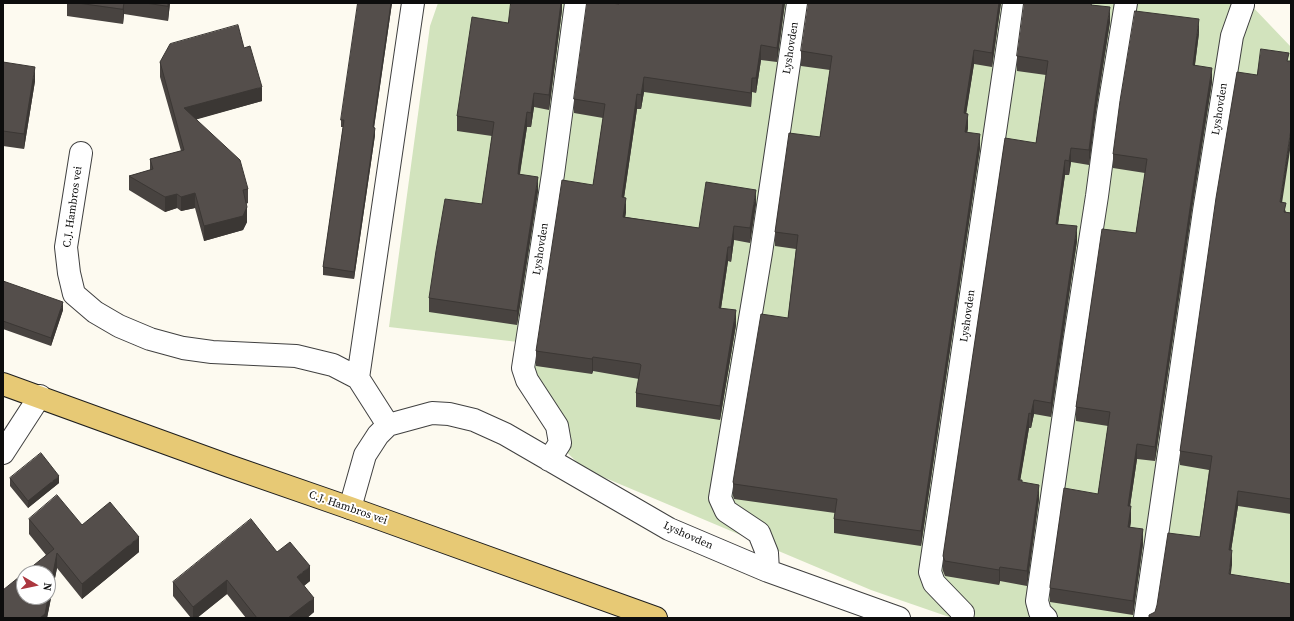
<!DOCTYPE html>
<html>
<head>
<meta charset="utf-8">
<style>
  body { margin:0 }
  #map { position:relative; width:1294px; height:621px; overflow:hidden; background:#fdfaf0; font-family:"Source Serif 4",serif }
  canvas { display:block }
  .frame { position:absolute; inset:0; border:4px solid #0d0d0d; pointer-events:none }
  .north { position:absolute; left:16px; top:565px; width:40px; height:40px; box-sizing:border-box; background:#fff; border:1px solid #9e9e9e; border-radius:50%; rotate:99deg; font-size:11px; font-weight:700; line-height:16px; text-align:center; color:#0d0d0d }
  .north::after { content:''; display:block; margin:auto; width:14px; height:18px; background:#ac373f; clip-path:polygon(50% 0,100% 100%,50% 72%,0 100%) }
</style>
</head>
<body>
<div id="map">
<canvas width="1294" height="621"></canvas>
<div class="frame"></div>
<div class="north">N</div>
</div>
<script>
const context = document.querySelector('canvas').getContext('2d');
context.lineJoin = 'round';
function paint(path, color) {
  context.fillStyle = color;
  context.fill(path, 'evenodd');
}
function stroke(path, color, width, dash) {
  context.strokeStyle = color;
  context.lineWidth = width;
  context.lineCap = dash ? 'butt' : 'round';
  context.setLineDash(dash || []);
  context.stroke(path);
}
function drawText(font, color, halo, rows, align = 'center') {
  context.font = font + ' "Source Serif 4",serif';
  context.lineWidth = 4;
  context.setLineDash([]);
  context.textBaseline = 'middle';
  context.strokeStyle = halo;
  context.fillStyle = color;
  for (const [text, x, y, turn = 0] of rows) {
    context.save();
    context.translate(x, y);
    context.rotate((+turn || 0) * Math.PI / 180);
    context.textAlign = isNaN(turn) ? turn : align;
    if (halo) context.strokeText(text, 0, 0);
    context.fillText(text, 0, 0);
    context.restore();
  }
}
const green = new Path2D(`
  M438,3H1249L1291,47V618H952L871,590L584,469L548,434L513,375L518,342L389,327L430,26Z`);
const minor = new Path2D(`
  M81,153L66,247L69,273L74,294L95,312L119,326L150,339L183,348L212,352L296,356L333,365L358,378
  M388,425L358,378L413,3
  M3,453L40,396
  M549,460L560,443L557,426L527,380L523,368L553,174L576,3
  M350,508L365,455L378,435L388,425L432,413L449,414L474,420L505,434L669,529L768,571L899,618
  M768,571L767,553L759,533L726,511L720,498L761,253L798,3
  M962,618L963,613L934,583L930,572L1014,3
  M1046,618L1040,612L1037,601L1074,344L1097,196L1108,113L1126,3
  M1145,618L1204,211L1232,36L1243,5`);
const major = new Path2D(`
  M3,384L229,466L350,508L656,618`);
const wall = new Path2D(`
  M67,3H170L168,21L124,14L123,24L67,16Z
  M358,3H392L374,127L375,135L354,279L323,275V267L343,127H341V120Z
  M562,3V10L549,110L534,107L531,127H527L520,174L538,191L517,325L429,312V298L482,204L492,136L457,131V116L508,23Z
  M619,3H785L777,62L761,60L756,93L752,92L751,107L644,92L641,109H637L624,197L626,212L625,217L699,228L756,204L750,243L734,240L731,262L728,261L721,308L736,325L720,420L636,407V393L639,379L593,371L592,374L536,366V351L593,185L603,118L574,113V99Z
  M1001,3L992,67L974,64L966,113L968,128L967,132L980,148L921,546L834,533V519L835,513L734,499L733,496V482L788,318L796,249L775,246V232L820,137L830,70L801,66V51Z
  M1094,5L1110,22L1096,111L1089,165L1071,162L1069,175H1065L1058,224L1077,241L1051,417L1034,414L1031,428H1029L1020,480L1039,499L1027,586L1000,581L999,585L945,576L943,571V556L1036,143L1046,75L1017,71V56Z
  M1199,33L1195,65L1212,82L1192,209L1155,461L1137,459L1130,506L1131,521L1130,527L1143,544L1133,615L1050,602V586L1098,494L1108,426L1076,421V407L1136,233L1145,173L1113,168V154Z
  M244,48L262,101L196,119L248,189V203L246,204L247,222L243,230L204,241L195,208L181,211L177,208L165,212L129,190V176L150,170V159L181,151L160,77V62Z
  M3,62L35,81L24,149L3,146Z
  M1282,202L1286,212L1291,213V514L1238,506L1231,550L1232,565L1155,612L1200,537L1209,470L1180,465V451Z
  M3,281L63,310L51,346L3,329Z
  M10,478L59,483L28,508L10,486Z
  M29,519L82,525L139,552L82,599L57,568L47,618H3L46,555L29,534Z
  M277,552L310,581L304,586L314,612L307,618H246L227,594L197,618H191L173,596V582Z`);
const shadedWall = new Path2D(`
  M124,3V14L123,24V9Z
  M168,3H170L168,21Z
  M391,3H392L373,135V127Z
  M561,3H562V10L549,110V95Z
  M783,3H785L777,62V48Z
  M999,3H1001L992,67V53Z
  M1110,7V22L1096,111L1089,165V150L1096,96Z
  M1199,19V33L1193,79V65Z
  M761,45V60L756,93V78Z
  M974,50V64L964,128V113Z
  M35,67V81L24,149V134Z
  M1212,68V82L1192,209L1155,461V447L1192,195Z
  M644,77V92L641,109V95Z
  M752,78V92L751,107V93Z
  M262,87V101L184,123V108Z
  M534,93V107L531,127V113Z
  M637,94V109L622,212V197Z
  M527,112V127L519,178L518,174L519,164Z
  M968,114V128L965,146V132Z
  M375,128V135L354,279V272Z
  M1291,129V144L1280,216V202Z
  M980,134V148L921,546V531Z
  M1071,148V162L1069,175V161Z
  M1065,160V175L1056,238V224Z
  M538,177V191L517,325V311Z
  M756,190V204L750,243V228Z
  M195,193V208L181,211V197Z
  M177,194V208L165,212V197Z
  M626,198V212L623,231V217Z
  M247,207V222L243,230L204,241V226Z
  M734,226V240L731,262V247Z
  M1077,226V241L1051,417V403Z
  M728,247V261L719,322V308Z
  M63,302V310L51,346V338Z
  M736,310V325L720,420V406Z
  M593,357V371L592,374V359Z
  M1034,400V414L1031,428V414Z
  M1029,413V428L1018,494V480Z
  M1137,444V459L1128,520V506Z
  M59,476V483L28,508V501Z
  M1039,485V499L1027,586V571Z
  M1238,491V506L1229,564V550Z
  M1131,506V521L1128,541V527Z
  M1143,529V544L1133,615V601Z
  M139,537V552L82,599V584Z
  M1232,550V565L1229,589V574Z
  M57,553V568L47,618H40Z
  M310,566V581L297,591V577Z
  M1000,567V581L999,585V570Z
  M227,580V594L197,618H193V607Z
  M314,598V612L307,618H288Z`);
const building = new Path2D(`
  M78,3H124L123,9Z
  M146,3H168V6Z
  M358,3H391L373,127L375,128L354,272L323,267L344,120H341Z
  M511,3H561L549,95L534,93L531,113L527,112L519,164L518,174L538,177L517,311L429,298L436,251L445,199L482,204L494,122L457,116L472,17L508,23Z
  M587,3H611L619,4V3H783L777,48L761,45L756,78H752L751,93L644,77L641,95L637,94L622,197L626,198L623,217L699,228L706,182L756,190L750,228L734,226L731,247H728L719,308L736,310L720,406L636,393L641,365L640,364L593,357L592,359L536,351L562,180L593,185L605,104L574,99Z
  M808,3H999L992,53L974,50L964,113L968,114L965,132L980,134L921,531L834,519L837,499L734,484L733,482L761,314L788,318L798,235L775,232L789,133L820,137L832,56L801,51Z
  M1024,3H1092L1091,5L1110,7L1096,96L1089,150L1071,148L1069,161L1065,160L1056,224L1077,226L1051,403L1034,400L1031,414L1029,413L1018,480H1022V482L1039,485L1027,571L1000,567L999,570L945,561L943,556L1005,138L1036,143L1048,61L1017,56Z
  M1135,11L1199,19L1193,65L1212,68L1192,195L1155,447L1137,444L1128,506H1131L1128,527L1143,529L1133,601L1050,588V586L1064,488L1098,494L1110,412L1076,407L1102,229L1136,233L1147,159L1113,154L1120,101Z
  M238,25L244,48L250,46L262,87L184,108L240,160L248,189L243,190L247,207L243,216L204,226L195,193L181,197L177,194L165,197L129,176L153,169L150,159L184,150L160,62L170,44Z
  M1261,49L1289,53L1287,61H1291V129L1280,202L1286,203L1284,212L1291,213V499L1238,491L1229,550H1232L1229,574L1291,584V618H1149V615L1155,612L1157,605L1168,533L1200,537L1212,456L1180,451L1216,198L1237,72L1257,75Z
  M3,62L35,67L24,134L3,131Z
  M3,281L63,302L51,338L3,321Z
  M41,453L59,476L28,501L10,478Z
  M57,495L82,525L110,502L139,537L82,584L57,553L45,614L40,618H3V590L24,573V597H48V573H24L54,549L29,519Z
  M251,519L277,552L290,542L310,566L297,577L314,598L288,618H257L227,580L193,607L173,582Z`);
const streetNames = [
  ["Lyshovden",791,48,-81],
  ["Lyshovden",1220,109,-81],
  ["C.J. Hambros vei",73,207,-82],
  ["Lyshovden",541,249,-81],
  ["Lyshovden",968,316,-82],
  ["C.J. Hambros vei",348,508,19],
  ["Lyshovden",688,536,24]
];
paint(green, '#d2e3bd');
stroke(minor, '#404040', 24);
stroke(major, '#1e1e1e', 24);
stroke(minor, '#fff', 22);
stroke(major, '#e7c975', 22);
paint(wall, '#484340');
paint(shadedWall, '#3b3734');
paint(building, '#544e4b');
stroke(building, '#3b3734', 1);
drawText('11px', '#0d0d0d', '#fff', streetNames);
</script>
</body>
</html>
